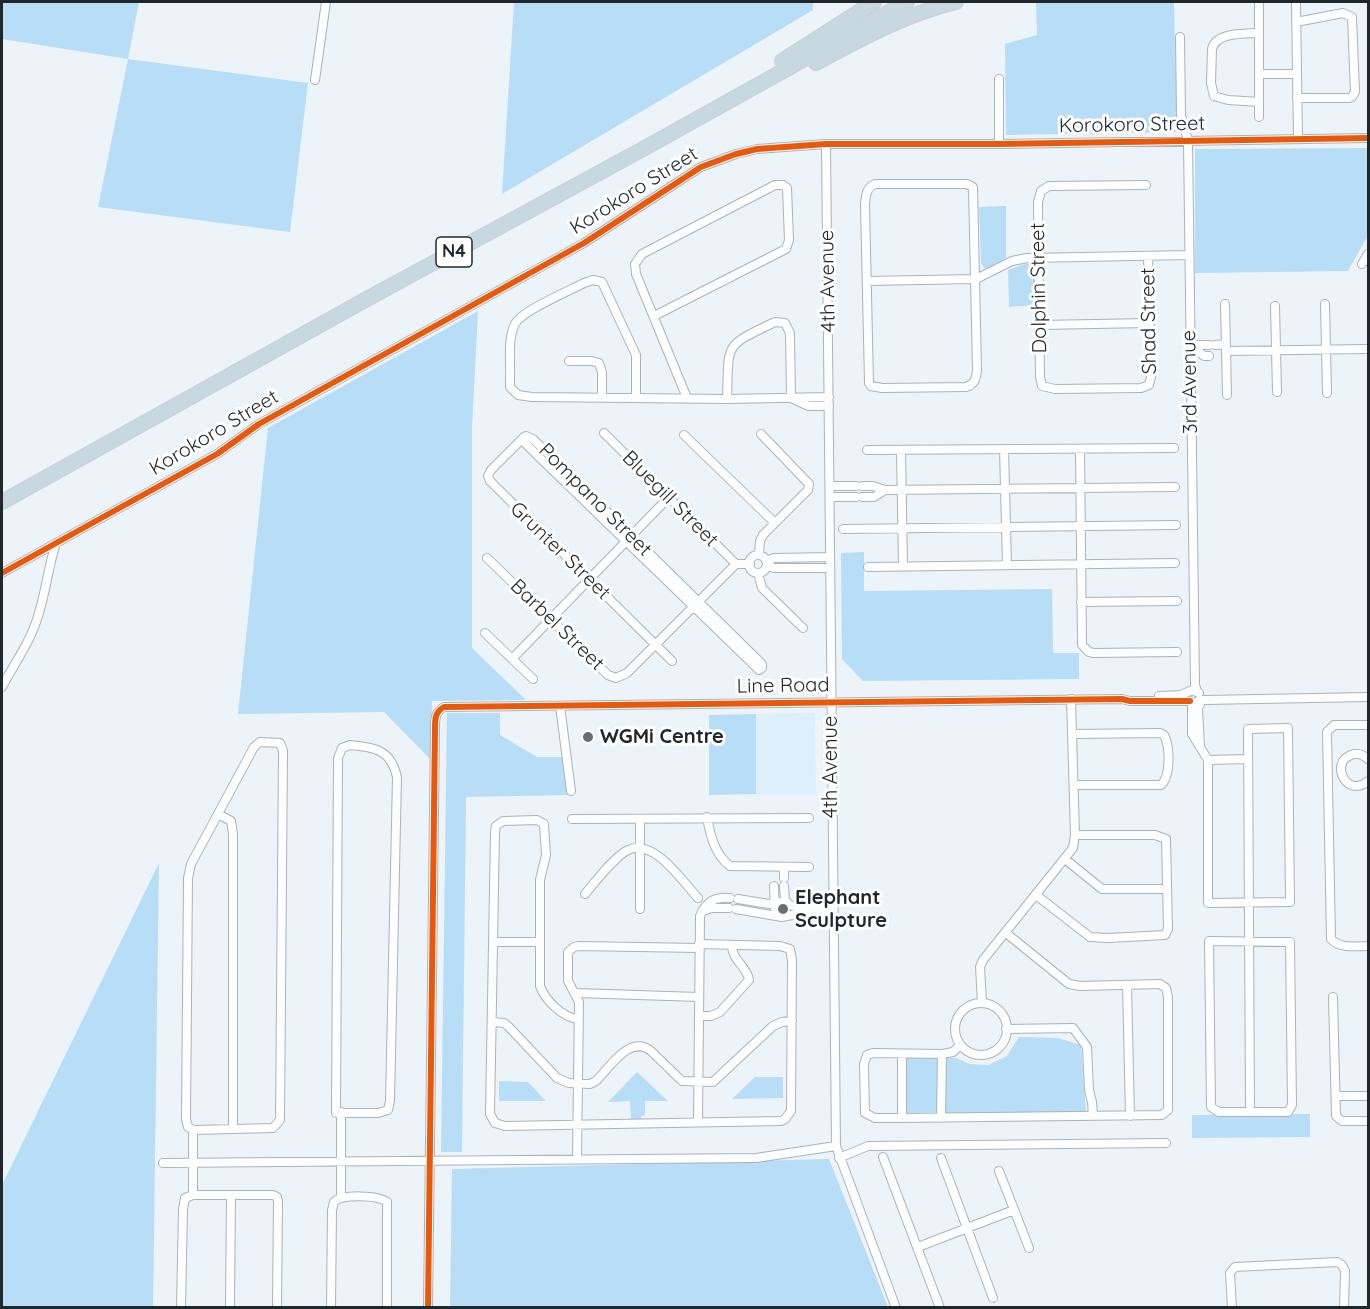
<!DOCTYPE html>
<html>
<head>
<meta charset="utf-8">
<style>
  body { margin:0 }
  #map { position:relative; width:1370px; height:1309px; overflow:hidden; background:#ecf4f9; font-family:Quicksand,sans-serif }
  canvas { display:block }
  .frame { position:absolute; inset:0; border:3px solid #21282c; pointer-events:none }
</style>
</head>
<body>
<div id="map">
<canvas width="1370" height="1309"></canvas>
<div class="frame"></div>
</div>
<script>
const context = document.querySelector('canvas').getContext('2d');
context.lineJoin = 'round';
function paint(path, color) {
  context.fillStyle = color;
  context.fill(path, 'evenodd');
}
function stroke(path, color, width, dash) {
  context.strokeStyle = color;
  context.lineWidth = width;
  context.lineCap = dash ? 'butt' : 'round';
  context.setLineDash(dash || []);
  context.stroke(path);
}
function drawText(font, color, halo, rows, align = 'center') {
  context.font = font + ' Quicksand,sans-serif';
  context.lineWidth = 6;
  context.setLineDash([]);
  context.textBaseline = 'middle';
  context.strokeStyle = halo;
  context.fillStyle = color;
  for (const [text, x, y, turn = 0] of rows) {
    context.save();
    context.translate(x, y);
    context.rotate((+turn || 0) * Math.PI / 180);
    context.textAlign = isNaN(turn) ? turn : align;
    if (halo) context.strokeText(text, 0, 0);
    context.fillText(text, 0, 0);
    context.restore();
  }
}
const built = new Path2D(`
  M815,713L816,794H756V714Z`);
const green = new Path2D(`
  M2,2H139L128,59L308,83L290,232L98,207L128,59L2,39Z
  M514,2H813V10L502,194Z
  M1036,2H1174L1177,132L1006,135L1005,44L1037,35Z
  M1368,148V235L1348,271L1195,273V149Z
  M1006,206V260L985,269L981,263L979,207Z
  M1027,263L1032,264L1034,267V305L1009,307L1008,270Z
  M478,311L472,428V648L526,700L432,701L431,760L384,712L238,714L268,428Z
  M864,552V591L1052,589L1053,653H1079V679L863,681L842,659L841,553Z
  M447,713H500V735L537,757H563L568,795L466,797L462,1152H441Z
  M756,714V794L709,795V715Z
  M159,863L153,1307H2V1185Z
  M1019,1037L1058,1038L1081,1045L1086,1112L944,1113L945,1058H956L969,1064L988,1065L1007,1056Z
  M906,1058H938L937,1113H906Z
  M637,1072L668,1101H645V1115L641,1116V1120L631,1121L630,1101L608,1102Z
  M755,1077H783V1098L732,1099Z
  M499,1081L528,1082L546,1101H499Z
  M1310,1114V1137L1192,1138V1115Z
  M829,1159L888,1307L450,1308L452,1169Z`);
const street = new Path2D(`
  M1296,2L1298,139
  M1296,22L1343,13L1352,17L1355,92L1352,97L1349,98H1297
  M1259,33V2
  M1180,37L1181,115L1188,141L1195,685L1197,691
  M1259,74H1297
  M999,79V144
  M315,80L326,2
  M1259,102L1228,100L1214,96L1211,83L1212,49C1216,32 1244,34 1259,33V117
  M826,144L836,1146L896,1308
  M875,184H967L973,187L977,370C976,379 975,384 966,387L882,388L871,386L869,383L865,204C866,195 866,188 875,184Z
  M1146,185L1049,186L1041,191L1038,202L1040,377L1042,386L1055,389L1141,388L1149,385L1151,377L1148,256
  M1362,264L1368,254
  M867,281L976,279L1012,261L1027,258L1189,255
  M1225,304L1227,395
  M1325,304L1327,393
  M1275,306L1277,392
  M654,316L786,249L789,240L787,188L783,185H775L642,254L635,264L636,274L687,398
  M1040,325L1149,323
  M1190,345H1209
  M1215,345L1226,344
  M1190,351H1198L1204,356H1209
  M1226,351L1368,349
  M569,361H592L599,363L602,372V396
  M636,396V355L602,282L593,280L584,283C569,291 521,311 515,324C507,339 511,363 510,380V387L518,395L532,397L727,399L829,397
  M727,399C729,342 723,347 775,322L785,323L790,333L791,398
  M793,399L808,406H829
  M604,433L736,564
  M684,435L775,523
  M526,436L533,439L762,664V668L759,670L757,668L540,458L524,442V437Z
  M524,437L491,470L488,476L490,481L672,661
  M1004,449L1007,565
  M1080,449L1082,645L1089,652L1094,653L1177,652
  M867,450L1174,448
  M901,450L903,566
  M831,486H856
  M862,486H873L885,490L1175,487
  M831,497H856
  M862,497H874L885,490
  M843,529L1176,525
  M759,555L760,541L763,535L808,490L809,484L761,434
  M749 564a9 9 0 1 1 18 0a9 9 0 1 1-18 0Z
  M487,558L608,675L616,678L627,673L736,564H750
  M766,561L774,558L830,557
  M767,565L774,568H830
  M868,567L1175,563
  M2,573L217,454L259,424L584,243L701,167L736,154L757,149L826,144H999L1368,138
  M758,573L762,588L803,628
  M1081,602L1177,601
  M485,633L533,679
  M512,659L669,497
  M2,687C14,664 31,641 38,616C46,592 48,567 56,543
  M1159,696L1181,695L1192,690L1199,693
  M1192,702V734L1208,760V903L1290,902L1288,728L1248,729L1250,1111
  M1200,704L1198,709L1200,747
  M560,706L571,791
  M1198,709V701L1204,700L1368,697
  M1368,725H1334L1327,732L1331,939C1340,949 1356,946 1368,946
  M1073,734L1160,733L1164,735C1170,746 1171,776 1161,785H1074
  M260,742L280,743L283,751L280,1120L273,1128L193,1130L188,1127L186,1119L188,878L191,864L254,747Z
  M350,745C375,747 391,750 397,777L390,1101L388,1110L378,1113H336L338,758L342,748Z
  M1368,759C1363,755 1358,752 1351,755C1329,763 1347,799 1368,781
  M1208,760L1248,759
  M218,814L231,821L233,834V1128
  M707,817C710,835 715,855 730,866L809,867
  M572,819L809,818
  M640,819V909
  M1065,859L1102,889H1167
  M784,868V878
  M774,886L775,909L782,917
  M784,886L785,900L789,904
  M585,894C596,881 614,857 628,850C653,837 683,882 698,898
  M1036,895L1090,937L1108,938L1165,935L1168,929L1166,839L1155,835H1075
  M738,899L769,904L781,902L796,907L832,906
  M736,909L782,917L797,914H833
  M703,911L711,908H729
  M1209,941L1290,942L1292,1105L1288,1112H1219L1211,1107Z
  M494,942H540
  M1127,985L1130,1116
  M576,993L699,997
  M1333,997L1336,1116L1342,1121H1368
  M982,1003L980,967L983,960L1073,848L1075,835L1071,699
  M955 1029a26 26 0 1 1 52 0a26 26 0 1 1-52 0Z
  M699,1016H711L720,1012L749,980C747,966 732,961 732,945
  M578,1019C563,1018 545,1000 540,986V880L546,855L544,824L537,820L503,821L496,826L495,832L490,1114L495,1123L505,1126L781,1121L785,1119L791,1111L792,960L790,949L780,946L699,944
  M493,1022L504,1023L508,1026L557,1078L569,1083L590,1084L596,1081C610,1067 630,1034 651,1051L682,1081L713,1082L773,1026L782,1022L792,1021
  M1006,1029L1073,1028L1087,1047L1089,1090L1092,1102L1093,1116
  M902,1054V1118
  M942,1054L873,1053L867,1055L864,1064L865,1113L875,1118H902L1162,1115L1168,1110V997L1166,988L1160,984L1080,986L1069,984L1006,933
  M1336,1096H1368
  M941,1118L942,1054L953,1052L960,1045
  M698,1122L700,916C706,901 715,897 730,898
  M193,1130V1195
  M883,1157L940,1308
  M839,1158L868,1146L1166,1143
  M941,1158L993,1298
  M577,1159L579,1002L568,981V952L574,947L578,946L699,948
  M163,1163L756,1158L836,1146
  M999,1171L1029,1248
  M341,1197V1112
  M918,1247L1014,1210
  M181,1308L183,1209L185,1198L193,1195H273L277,1197L278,1202L277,1308
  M230,1308L231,1195
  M331,1308L332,1210L334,1202C342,1194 378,1195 387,1202V1308
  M428,1308L435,728C435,719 435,712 444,707L1122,699L1130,701H1190
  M1232,1308L1230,1273L1235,1267L1337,1262L1342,1265L1345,1271L1344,1308`);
const highway = new Path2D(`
  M782,61L874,2
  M816,63C861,39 906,14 956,2
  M2,502L365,300L643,149L907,2`);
const cycleway = new Path2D(`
  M2,573L217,454L259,424L584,243L701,167L736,154L757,149L826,144H999L1368,138
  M428,1308L435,728C435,719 435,712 444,707L1122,699L1130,701H1190`);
const markers = [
  [588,737,6,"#686f74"],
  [783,909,6,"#686f74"]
];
const shields = [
  [454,252,36]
];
const shieldNames = [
  ["N4",454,252]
];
const streetNames = [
  ["Korokoro Street",1132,125,-1],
  ["Korokoro Street",634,191,-32],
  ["4th Avenue",828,281,-91],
  ["Dolphin Street",1039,288,-91],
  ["Shad Street",1149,321,-91],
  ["3rd Avenue",1190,382,-91],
  ["Korokoro Street",214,433,-31],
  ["Bluegill Street",670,499,45],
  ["Pompano Street",595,500,45],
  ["Grunter Street",560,551,44],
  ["Barbel Street",557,625,44],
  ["Line Road",783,686,-1],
  ["4th Avenue",831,767,-90]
];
const poiNames = [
  ["WGMi Centre",600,737],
  ["Elephant",795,898],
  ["Sculpture",795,921]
];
paint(built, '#ddeffb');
paint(green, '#b7ddf7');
stroke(street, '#acb3b8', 10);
stroke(highway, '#cbd0d2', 16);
stroke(street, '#fcfdfe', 8);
stroke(highway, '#c7d8e1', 14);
stroke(cycleway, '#e8590c', 6);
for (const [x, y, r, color] of markers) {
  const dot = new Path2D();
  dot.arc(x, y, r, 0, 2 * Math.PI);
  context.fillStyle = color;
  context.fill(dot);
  stroke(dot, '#fff', 2);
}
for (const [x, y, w] of shields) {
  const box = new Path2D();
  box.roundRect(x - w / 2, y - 15, w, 30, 4.5);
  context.fillStyle = '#fff';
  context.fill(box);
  stroke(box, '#21282c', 1.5);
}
drawText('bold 18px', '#21282c', null, shieldNames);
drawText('20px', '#21282c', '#fff', streetNames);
drawText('bold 20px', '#21282c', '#fff', poiNames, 'left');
</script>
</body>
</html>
